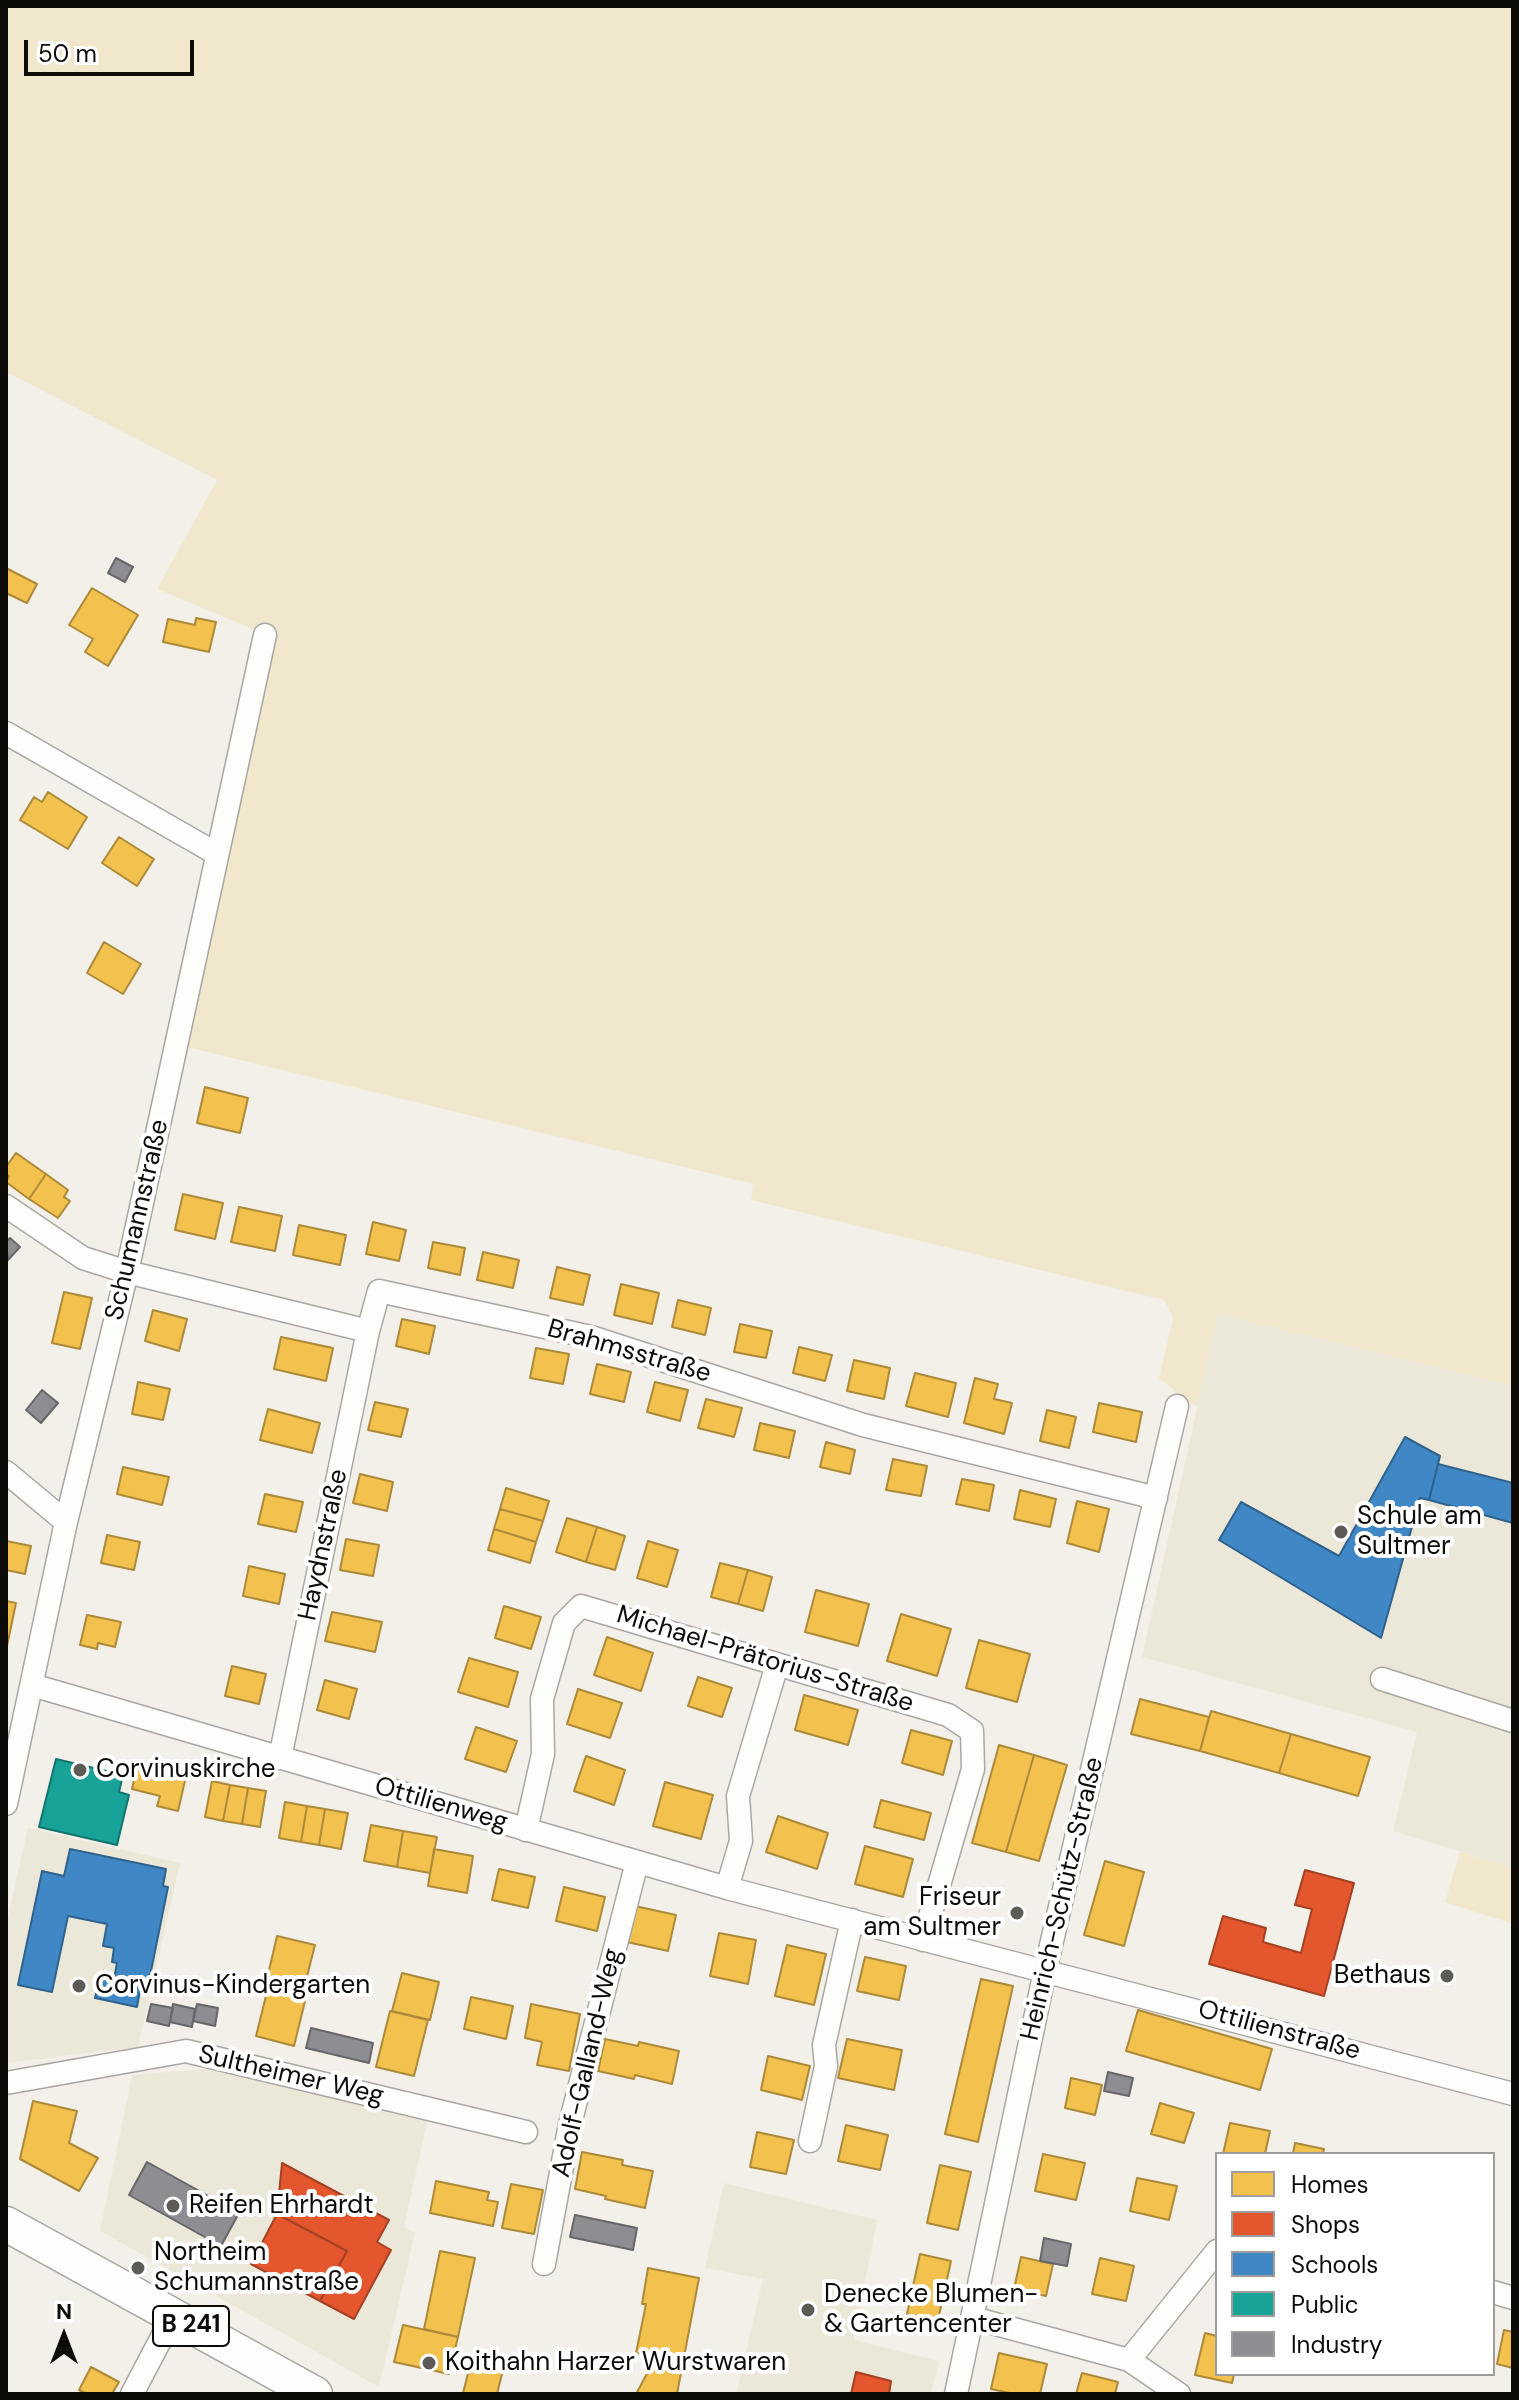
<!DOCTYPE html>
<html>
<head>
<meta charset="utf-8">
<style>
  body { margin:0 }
  #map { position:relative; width:1519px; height:2400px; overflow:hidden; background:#f3f0e9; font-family:"DM Sans",sans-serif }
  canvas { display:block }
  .frame { position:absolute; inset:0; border:8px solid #0d0b08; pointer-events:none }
  .legend { position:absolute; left:1215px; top:2152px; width:280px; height:224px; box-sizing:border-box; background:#fff; border:2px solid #9e9d9c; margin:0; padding:10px 14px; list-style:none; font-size:24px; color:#0d0b08 }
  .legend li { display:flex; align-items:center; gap:16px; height:40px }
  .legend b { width:40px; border:2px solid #9e9d9c }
  .north { position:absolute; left:24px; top:2296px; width:80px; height:80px; -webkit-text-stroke:6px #fff; paint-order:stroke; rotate:0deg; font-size:22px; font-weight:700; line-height:32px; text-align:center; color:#0d0b08 }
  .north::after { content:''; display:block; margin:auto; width:28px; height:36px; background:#0d0b08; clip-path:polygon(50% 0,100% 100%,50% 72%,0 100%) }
  .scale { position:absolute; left:24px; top:40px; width:170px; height:36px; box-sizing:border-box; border:4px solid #0d0b08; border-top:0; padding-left:10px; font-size:24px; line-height:28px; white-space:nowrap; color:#0d0b08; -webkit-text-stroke:6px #fff; paint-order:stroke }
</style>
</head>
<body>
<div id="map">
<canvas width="1519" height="2400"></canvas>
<div class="frame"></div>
<ul class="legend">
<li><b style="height:22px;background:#f2c14e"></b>Homes</li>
<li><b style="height:22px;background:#e4572e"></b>Shops</li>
<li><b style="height:22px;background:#3f88c5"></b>Schools</li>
<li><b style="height:22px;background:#17a398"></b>Public</li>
<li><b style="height:22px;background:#8d8d92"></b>Industry</li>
</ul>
<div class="north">N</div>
<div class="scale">50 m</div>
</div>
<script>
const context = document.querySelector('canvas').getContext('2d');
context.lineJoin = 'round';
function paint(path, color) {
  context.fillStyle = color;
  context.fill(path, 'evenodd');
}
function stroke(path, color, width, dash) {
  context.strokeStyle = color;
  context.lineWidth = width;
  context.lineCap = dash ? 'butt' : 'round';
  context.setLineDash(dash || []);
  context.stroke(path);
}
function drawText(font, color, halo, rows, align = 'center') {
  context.font = font + ' "DM Sans",sans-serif';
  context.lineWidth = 8;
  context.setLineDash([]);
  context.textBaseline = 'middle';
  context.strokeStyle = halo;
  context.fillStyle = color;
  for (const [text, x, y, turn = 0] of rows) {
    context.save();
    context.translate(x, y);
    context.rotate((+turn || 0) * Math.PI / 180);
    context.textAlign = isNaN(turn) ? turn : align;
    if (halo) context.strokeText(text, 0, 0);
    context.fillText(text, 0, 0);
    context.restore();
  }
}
const built = new Path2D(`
  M1218,1313L1513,1386V1868L1393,1831L1417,1732L1142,1657Z
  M28,1828L180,1863L138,2047L6,2063V1925Z
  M217,2068L427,2122L404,2227L415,2233L379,2387L100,2231L132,2075Z
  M724,2183L877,2220L854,2340L939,2361L931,2394H736L763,2279L705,2268Z`);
const green = new Path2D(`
  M6,6H1513V1386L1218,1314L1197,1407L1159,1379L1173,1317L1164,1300L751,1200L754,1184L187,1047L243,789L220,784L260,632L157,589L217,480L6,372Z
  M1460,1852L1513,1868V1924L1445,1902Z`);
const homes = new Path2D(`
  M6,568L37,584L27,603L6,593Z
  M92,588L138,615L108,666L85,652L93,639L69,625Z
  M196,618L216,622L209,652L163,642L168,619L195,625Z
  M48,792L87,817L68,849L20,820L34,797L42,802Z
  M119,837L154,859L137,886L102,863Z
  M104,942L141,964L123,994L87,973Z
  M205,1087L248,1098L240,1133L197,1123Z
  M16,1153L46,1174L29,1199L6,1182L9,1176L6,1174V1167Z
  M46,1174L68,1190L64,1197L70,1201L58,1218L29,1199Z
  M183,1194L223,1203L215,1239L175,1230Z
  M239,1207L282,1216L275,1251L231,1242Z
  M373,1222L406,1230L399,1261L366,1254Z
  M299,1225L346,1235L340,1265L293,1255Z
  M433,1242L465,1248L460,1275L428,1268Z
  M483,1252L519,1260L513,1288L477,1280Z
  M557,1267L590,1275L583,1305L550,1298Z
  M621,1284L659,1293L652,1324L614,1315Z
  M64,1292L92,1298L80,1349L52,1343Z
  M678,1300L711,1308L705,1335L672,1327Z
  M153,1310L187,1319L179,1351L145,1341Z
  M402,1319L435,1326L429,1354L396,1346Z
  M740,1324L772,1331L766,1358L734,1352Z
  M281,1337L333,1348L326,1381L274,1369Z
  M799,1347L832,1355L825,1381L793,1373Z
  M536,1348L569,1354L563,1384L530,1378Z
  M854,1360L890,1368L884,1399L847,1391Z
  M597,1364L631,1372L624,1402L590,1394Z
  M915,1373L956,1383L948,1417L906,1406Z
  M975,1378L998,1384L994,1399L1012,1403L1004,1434L964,1423Z
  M138,1382L170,1389L163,1420L132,1414Z
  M655,1382L688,1390L680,1421L647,1412Z
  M706,1399L742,1408L734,1437L698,1428Z
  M375,1402L408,1409L401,1437L368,1430Z
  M1099,1403L1142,1412L1136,1442L1093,1432Z
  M268,1409L320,1423L312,1453L260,1440Z
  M1047,1410L1076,1417L1069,1448L1040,1441Z
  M760,1423L795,1431L789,1458L754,1450Z
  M826,1442L855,1450L850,1474L820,1467Z
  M893,1459L927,1466L921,1496L886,1490Z
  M123,1467L169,1477L162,1505L117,1494Z
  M360,1474L393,1482L387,1511L353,1503Z
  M962,1479L994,1485L989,1511L956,1504Z
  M506,1488L549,1501L543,1521L500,1509Z
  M1020,1490L1056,1499L1050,1527L1014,1519Z
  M265,1494L303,1502L296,1532L258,1524Z
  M1077,1501L1109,1509L1099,1552L1067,1543Z
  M500,1509L543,1521L536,1542L494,1529Z
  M567,1518L597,1527L586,1562L556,1552Z
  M597,1527L625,1536L615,1570L586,1562Z
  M494,1529L536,1542L530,1563L488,1550Z
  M107,1535L140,1542L134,1570L101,1563Z
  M346,1539L379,1545L373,1576L340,1570Z
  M6,1541L31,1546L25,1574L6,1570Z
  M648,1541L678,1550L667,1587L637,1578Z
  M720,1563L748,1570L738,1604L711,1597Z
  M249,1566L285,1574L279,1604L243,1596Z
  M748,1570L772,1577L763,1611L738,1604Z
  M816,1590L869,1604L858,1646L805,1632Z
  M6,1601L16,1603L6,1651Z
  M504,1606L541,1617L531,1649L495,1638Z
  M332,1612L382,1622L375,1652L325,1641Z
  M901,1614L951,1629L937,1676L887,1661Z
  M87,1615L121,1622L115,1647L98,1643L97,1649L80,1645Z
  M607,1637L653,1653L641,1691L594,1675Z
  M979,1640L1030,1654L1017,1702L966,1688Z
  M469,1658L518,1672L508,1707L458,1692Z
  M232,1666L266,1674L259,1704L225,1696Z
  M698,1677L732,1688L722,1717L688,1706Z
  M325,1680L357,1689L349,1719L317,1710Z
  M578,1689L622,1703L610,1738L567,1724Z
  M804,1695L858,1710L848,1745L795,1730Z
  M1140,1699L1209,1717L1200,1751L1131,1734Z
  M1211,1711L1291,1734L1279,1773L1200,1751Z
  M476,1727L517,1741L506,1772L465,1759Z
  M911,1730L952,1741L943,1775L902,1763Z
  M1291,1734L1370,1757L1358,1796L1279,1773Z
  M999,1745L1034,1755L1006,1852L972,1843Z
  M1034,1755L1067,1765L1039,1861L1006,1852Z
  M586,1756L625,1770L614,1805L574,1791Z
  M138,1761L187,1772L178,1811L157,1806L160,1796L132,1789Z
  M212,1781L230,1785L223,1821L205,1817Z
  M665,1782L713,1795L701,1839L653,1826Z
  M230,1785L248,1788L242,1824L223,1821Z
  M248,1788L266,1791L260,1827L242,1824Z
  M881,1800L931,1813L924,1840L874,1827Z
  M285,1802L307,1806L301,1842L279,1838Z
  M307,1806L325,1809L319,1845L301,1842Z
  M325,1809L348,1813L341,1849L319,1845Z
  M778,1816L828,1833L817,1869L766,1852Z
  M371,1825L403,1831L397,1867L364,1861Z
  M403,1831L437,1837L430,1873L397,1867Z
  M865,1846L913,1859L903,1897L855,1884Z
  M434,1849L473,1856L467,1893L428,1886Z
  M1105,1861L1144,1872L1124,1946L1084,1935Z
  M499,1869L535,1877L528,1908L492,1900Z
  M564,1887L605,1897L597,1931L556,1921Z
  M635,1906L676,1915L668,1951L627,1942Z
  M719,1933L756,1940L748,1984L710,1976Z
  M277,1936L315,1945L304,1988L267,1979Z
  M787,1945L826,1954L814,2005L775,1996Z
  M865,1957L906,1966L899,2000L857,1991Z
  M402,1973L439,1982L430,2020L392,2011Z
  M981,1979L1013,1986L978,2142L945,2134Z
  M270,1980L308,1989L294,2046L256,2036Z
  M471,1997L513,2006L506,2039L464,2029Z
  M531,2004L580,2014L569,2071L537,2065L542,2042L525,2038Z
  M1138,2010L1272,2049L1260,2090L1126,2051Z
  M390,2011L428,2020L414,2076L376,2067Z
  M605,2039L638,2046L639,2042L679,2051L672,2084L635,2075L634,2079L598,2071Z
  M847,2039L902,2050L894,2090L838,2078Z
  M768,2056L810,2066L802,2100L761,2090Z
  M1071,2078L1102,2085L1095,2115L1065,2108Z
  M33,2101L77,2111L69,2143L98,2158L79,2191L20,2159Z
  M1160,2103L1194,2113L1184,2143L1151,2134Z
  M1230,2123L1270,2131L1265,2154H1223Z
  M846,2125L888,2135L880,2170L838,2161Z
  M757,2132L794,2140L786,2174L750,2167Z
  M1295,2143L1324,2149L1323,2154H1293Z
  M582,2152L623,2160L622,2165L653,2171L645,2208L605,2199L606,2196L575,2189Z
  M1043,2154L1085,2163L1076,2200L1035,2191Z
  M940,2165L971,2172L958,2230L927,2223Z
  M1137,2178L1177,2186L1169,2220L1130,2211Z
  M436,2181L489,2192L487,2200L498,2202L493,2226L430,2213Z
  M511,2184L543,2190L534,2234L502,2228Z
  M440,2251L475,2258L458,2337L424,2329Z
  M920,2254L951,2261L938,2320L907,2314Z
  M1021,2257L1053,2264L1046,2296L1014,2289Z
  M1100,2258L1134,2266L1126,2301L1092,2294Z
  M648,2268L699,2278L677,2394H636L656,2357L636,2353L646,2304H642Z
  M403,2325L458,2337L449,2374L394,2362Z
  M1504,2330L1513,2332V2368L1497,2364Z
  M1205,2333L1217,2336V2374H1234L1232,2383L1195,2375Z
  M999,2353L1047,2364L1040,2394H1014L991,2389Z
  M472,2358L504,2366L497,2394L463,2393Z
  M91,2367L119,2382L112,2394H87L79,2390Z
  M1082,2373L1118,2382L1115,2394H1076Z`);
const shops = new Path2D(`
  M1305,1870L1354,1883L1324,1996L1209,1964L1223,1916L1266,1928L1263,1942L1301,1953L1312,1909L1295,1905Z
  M282,2163L389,2220L377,2242L391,2250L354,2319L320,2301L347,2251L277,2214Z
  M277,2214L347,2251L320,2301L251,2264Z
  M856,2372L891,2381L889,2394H851Z`);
const schools = new Path2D(`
  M1405,1437L1440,1456L1429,1500L1420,1498L1381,1638L1219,1540L1241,1502L1339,1556Z
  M1438,1464L1513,1483V1523L1429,1500Z
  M70,1849L166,1869L163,1886L168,1887L148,1986L141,1985L137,2007L95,1998L100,1976L114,1979L117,1963L112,1962L114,1948L103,1946L107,1924L68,1916L52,1992L18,1985L42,1871L64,1876Z`);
const public = new Path2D(`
  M56,1759L123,1775L119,1792L129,1795L117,1845L39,1827Z`);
const industry = new Path2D(`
  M116,558L133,567L125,582L108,573Z
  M10,1238L20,1247L8,1260L6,1242Z
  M42,1390L58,1403L41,1423L26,1410Z
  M151,2004L173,2008L169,2026L147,2021Z
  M173,2004L195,2009L192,2027L170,2022Z
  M197,2004L218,2008L215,2026L193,2021Z
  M311,2028L373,2043L369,2063L306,2048Z
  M1108,2072L1133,2078L1129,2096L1104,2091Z
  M147,2162L239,2213L221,2246L129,2195Z
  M575,2215L637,2228L633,2250L570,2237Z
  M1044,2238L1071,2244L1067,2266L1040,2261Z`);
const minor = new Path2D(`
  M6,733L217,854
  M6,1206L83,1258L127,1272L368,1331L379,1291L591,1337L863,1425L1156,1498
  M6,1472L66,1522
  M1382,1679L1513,1721
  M32,1685L727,1888L1513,2094
  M280,1758L368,1331
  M6,1804L66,1522L127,1272L265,635
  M526,1830L543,1754L542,1699L564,1623L581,1606L948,1715L972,1731L973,1769L923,1940
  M727,1888L741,1841L738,1796L777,1665
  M6,2083L186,2051L526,2132
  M810,2141L826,2066L824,2045L852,1920
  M544,2264L570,2124L637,1862
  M1493,2292L1513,2298
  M973,2318L1129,2360L1179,2394
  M1129,2360L1217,2251
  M132,2394L173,2316
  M956,2394L1045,1971L1177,1406`);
const primary = new Path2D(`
  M6,2224L315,2394`);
const markers = [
  [1341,1532,8,"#5e5b57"],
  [80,1770,8,"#5e5b57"],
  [1017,1913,8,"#5e5b57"],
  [1447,1976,8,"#5e5b57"],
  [79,1986,8,"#5e5b57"],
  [173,2206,8,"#5e5b57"],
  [138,2268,8,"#5e5b57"],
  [808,2310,8,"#5e5b57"],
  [429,2363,8,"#5e5b57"]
];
const shields = [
  [191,2326,76]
];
const shieldNames = [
  ["B 241",191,2326]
];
const streetNames = [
  ["Schumannstraße",138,1220,-77],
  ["Brahmsstraße",629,1352,16],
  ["Haydnstraße",324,1545,-78],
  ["Michael-Prätorius-Straße",765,1660,17],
  ["Ottilienweg",441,1805,16],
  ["Heinrich-Schütz-Straße",1063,1899,-77],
  ["Ottilienstraße",1279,2031,15],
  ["Adolf-Galland-Weg",588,2063,-77],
  ["Sultheimer Weg",291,2076,13]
];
const poiNames = [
  ["Schule am",1357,1517],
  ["Sultmer",1357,1547],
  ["Corvinuskirche",96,1770],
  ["Friseur",1001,1898,"right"],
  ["am Sultmer",1001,1928,"right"],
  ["Bethaus",1431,1976,"right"],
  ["Corvinus-Kindergarten",95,1986],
  ["Reifen Ehrhardt",189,2206],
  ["Northeim",154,2253],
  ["Schumannstraße",154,2283],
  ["Denecke Blumen-",824,2295],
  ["& Gartencenter",824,2325],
  ["Koithahn Harzer Wurstwaren",445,2363]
];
paint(built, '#ece8d9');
paint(green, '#f1e7cc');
paint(homes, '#f2c14e');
stroke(homes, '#ad8a39', 2);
paint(shops, '#e4572e');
stroke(shops, '#a44023', 2);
paint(schools, '#3f88c5');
stroke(schools, '#30628c', 2);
paint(public, '#17a398');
stroke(public, '#14756d', 2);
paint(industry, '#8d8d92');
stroke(industry, '#676669', 2);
stroke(minor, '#a9a7a2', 25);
stroke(primary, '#a9a7a2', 37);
stroke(minor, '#fdfdfc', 22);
stroke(primary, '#fdfdfc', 34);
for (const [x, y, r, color] of markers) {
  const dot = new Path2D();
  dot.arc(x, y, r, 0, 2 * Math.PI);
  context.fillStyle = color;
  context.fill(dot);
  stroke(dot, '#fff', 3);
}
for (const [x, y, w] of shields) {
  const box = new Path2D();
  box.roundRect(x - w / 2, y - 20, w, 40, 6);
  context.fillStyle = '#fff';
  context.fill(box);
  stroke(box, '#0d0b08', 2);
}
drawText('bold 24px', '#0d0b08', null, shieldNames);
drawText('26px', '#0d0b08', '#fff', streetNames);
drawText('26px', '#0d0b08', '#fff', poiNames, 'left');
</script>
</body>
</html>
